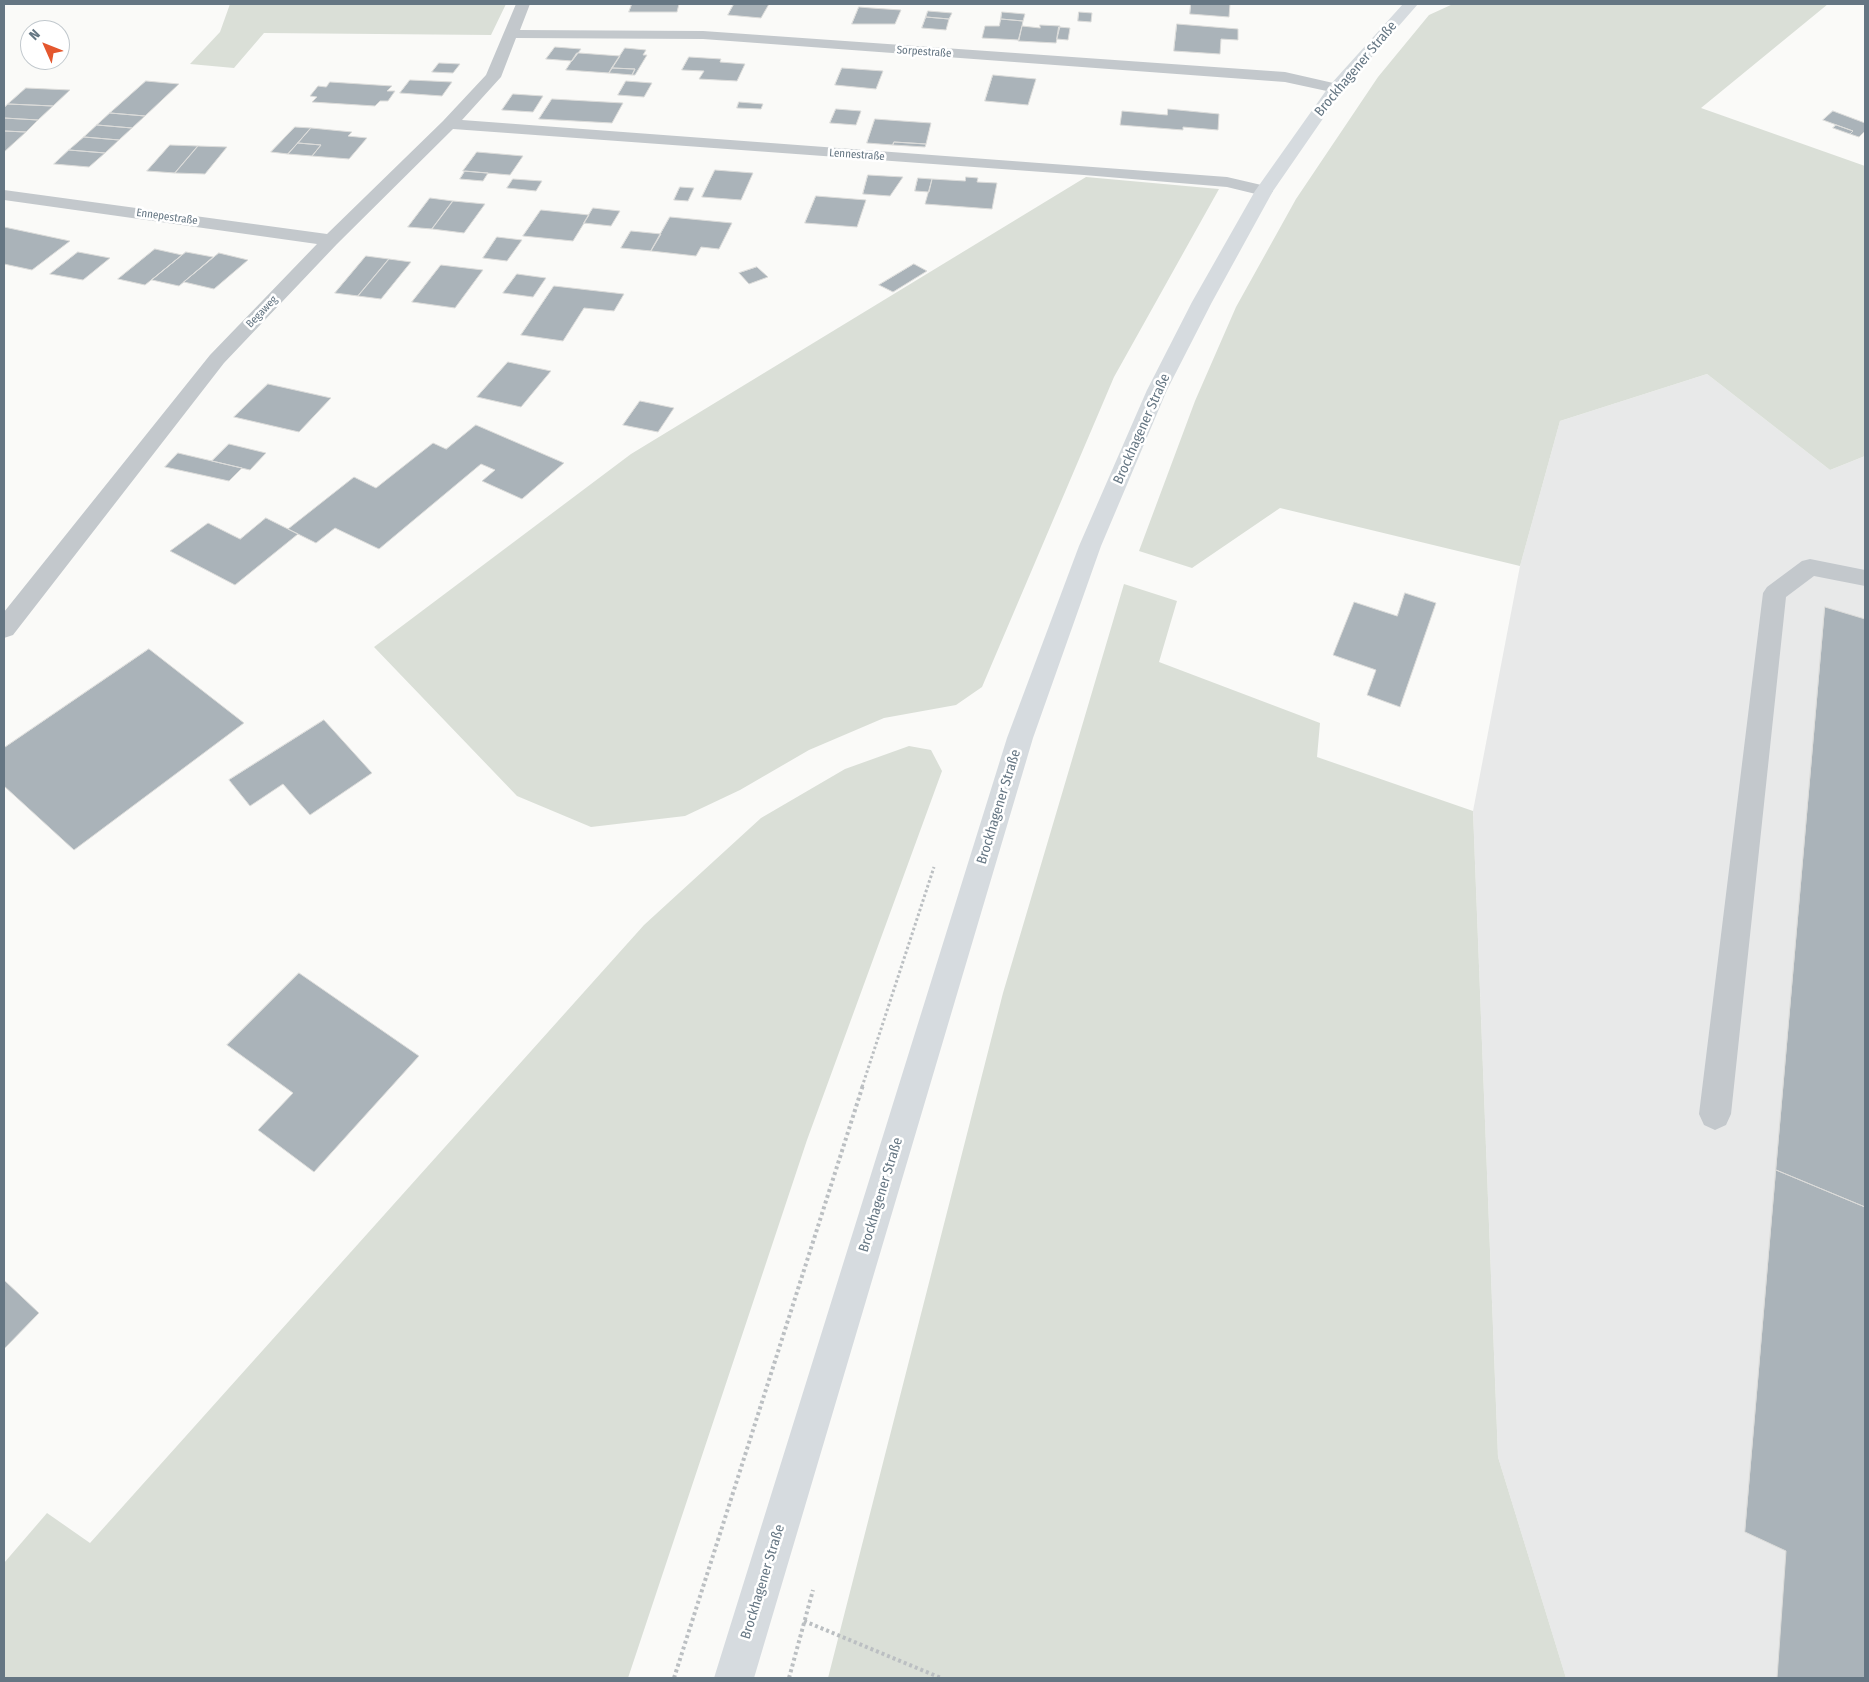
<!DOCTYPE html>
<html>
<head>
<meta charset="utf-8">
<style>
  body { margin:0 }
  #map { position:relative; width:1869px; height:1682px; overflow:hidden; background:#fafaf8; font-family:"Fira Sans Condensed",sans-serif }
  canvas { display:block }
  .frame { position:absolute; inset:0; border:5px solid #657683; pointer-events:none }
  .north { position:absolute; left:20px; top:20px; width:50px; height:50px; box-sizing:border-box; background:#fff; border:1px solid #c1c8cd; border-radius:50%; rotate:314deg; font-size:14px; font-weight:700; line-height:20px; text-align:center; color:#657683 }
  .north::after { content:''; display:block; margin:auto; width:18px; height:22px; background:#e4572e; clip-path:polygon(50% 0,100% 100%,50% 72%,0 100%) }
</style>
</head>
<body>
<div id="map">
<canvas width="1869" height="1682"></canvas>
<div class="frame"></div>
<div class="north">N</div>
</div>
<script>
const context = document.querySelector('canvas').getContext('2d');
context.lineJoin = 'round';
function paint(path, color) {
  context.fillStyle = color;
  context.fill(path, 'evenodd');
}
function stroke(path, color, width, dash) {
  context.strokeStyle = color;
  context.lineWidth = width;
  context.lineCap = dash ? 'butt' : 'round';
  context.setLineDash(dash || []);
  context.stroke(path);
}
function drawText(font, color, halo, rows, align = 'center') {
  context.font = font + ' "Fira Sans Condensed",sans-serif';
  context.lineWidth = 5;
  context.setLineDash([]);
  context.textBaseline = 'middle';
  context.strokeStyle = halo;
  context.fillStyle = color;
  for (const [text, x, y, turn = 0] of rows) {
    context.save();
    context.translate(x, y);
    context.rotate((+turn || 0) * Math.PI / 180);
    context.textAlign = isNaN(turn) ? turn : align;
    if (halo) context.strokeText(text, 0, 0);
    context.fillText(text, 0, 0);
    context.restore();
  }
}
const built = new Path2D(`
  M1707,374L1830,470L1865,456V1678H1566L1498,1457L1473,811L1520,566L1560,421Z`);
const green = new Path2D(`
  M230,4H506L491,35L264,33L234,68L190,64L220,32Z
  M1453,4H1828L1701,108L1865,166V456L1830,470L1707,374L1560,421L1520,566L1280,508L1192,568L1139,551L1195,401L1236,307L1296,199L1378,77L1429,15Z
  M1086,177L1219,189L1114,377L982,687L956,705L884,718L809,750L740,790L685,816L591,827L517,796L374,647L631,454Z
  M1124,584L1177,601L1159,662L1320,723L1317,757L1473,811L1498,1457L1566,1678H828L1003,993Z
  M909,746L931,750L942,771L807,1140L628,1678H4V1563L47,1513L90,1543L644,925L761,818L845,769Z`);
const building = new Path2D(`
  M632,4H679L677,12H629Z
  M734,4H769L761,18L728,15Z
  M1191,4H1230L1229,17L1190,14Z
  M859,7L871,8L901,10L895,24H852Z
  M928,11L952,13L949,19L926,17Z
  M1002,12L1025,14L1023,21L1001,19Z
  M1079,12L1092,13L1091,22L1078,21Z
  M926,17L949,19L946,30L922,28Z
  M1001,19L1023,21L1019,40L982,38L985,26H999Z
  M1177,24L1238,29V40L1221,39L1220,54L1174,51Z
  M1040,25L1060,26L1056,43L1018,41L1022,26L1040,28Z
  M1059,27L1070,28L1068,40L1057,39Z
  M555,47L581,49L572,61L546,59Z
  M625,48L646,50L643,55H647L635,75H632L635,69L612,68Z
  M577,53H579L620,56L609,73L566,70Z
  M689,57L721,59L720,62L745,64L737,81L699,79L704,71L682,70Z
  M439,63L460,64L453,73L432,72Z
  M612,68L635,69L632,75L609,73Z
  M842,68L883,71L876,89L835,85Z
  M993,75L1036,79L1028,105L985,101Z
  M410,80L452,82L442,96L400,93Z
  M146,81L179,84L145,116L110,113Z
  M626,81L652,83L644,97L618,95Z
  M330,82L392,86L387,91H395L388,101H380L375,106L312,102L317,97L310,96L318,86L326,87Z
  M26,88L70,90L53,106L8,104Z
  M513,94L543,96L533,112L502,110Z
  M552,99L623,103L612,123L539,119Z
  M739,102L763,104L761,109L737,108Z
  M8,104L53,106L38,120L4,118V108Z
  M836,109L861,111L856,125L830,123Z
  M1168,109L1219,114L1218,130L1183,127V130L1120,125L1122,111L1167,115Z
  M1833,111L1865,123V131L1859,137L1850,134L1853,131L1823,120Z
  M110,113L145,116L132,128L97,125Z
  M4,118L38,120L26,132L4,131Z
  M875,119L902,121L931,123L926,144L894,142L893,145L867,143Z
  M97,125L132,128L119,140L84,137Z
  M1836,125L1853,131L1850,134L1833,128Z
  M295,127L311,128L288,154L271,152Z
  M311,128L352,132L348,136L367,138L349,159L312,156L321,145L298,143Z
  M4,131L26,132L4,152Z
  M84,137L119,140L105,153L69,150Z
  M894,142L926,144L925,147L893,145Z
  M298,143L321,145L312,156L288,154Z
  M170,145L198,146L175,173L147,171Z
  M198,146L227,147L205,174L175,173Z
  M69,150L105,153L89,167L54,164Z
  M477,152L523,156L510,175L463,171Z
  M715,170L753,173L741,200L702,197Z
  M465,171L488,173L483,181L460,179Z
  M868,175L903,177L890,196L863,194Z
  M966,177L978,178L977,182L997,183L992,209L925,204L932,179L965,181Z
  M918,178L932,179L929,192L915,191Z
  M513,179L542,181L536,191L507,188Z
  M680,187L694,188L688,201L674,200Z
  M816,196L866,200L857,227L805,223Z
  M430,198L453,201L432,229L408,227Z
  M453,201L485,204L464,233L432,229Z
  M593,208L620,211L611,226L584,223Z
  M541,210L589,215L573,241L523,236Z
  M670,217L732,223L719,249L701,247L696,256L651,251Z
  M4,227L70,241L32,270L4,264Z
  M631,231L661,234L651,251L621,248Z
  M497,237L522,240L507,261L483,258Z
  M155,249L182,255L145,285L118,279Z
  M78,252L110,258L83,280L50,274Z
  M186,252L213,257L179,286L152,280Z
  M219,253L248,260L214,289L184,282Z
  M366,256L389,259L358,296L335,293Z
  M389,259L411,262L381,299L358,296Z
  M914,264L927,271L893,292L879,285Z
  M441,265L483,270L455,308L412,302Z
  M757,267L768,277L749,284L739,273Z
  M517,274L546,278L533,297L503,293Z
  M554,286L624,294L614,311L584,308L563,341L521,335Z
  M508,362L551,371L521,407L477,397Z
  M268,384L331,398L299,432L234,417Z
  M640,401L674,408L658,432L623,425Z
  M476,425L564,463L522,499L482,481L495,470L481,464L379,549L335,528L316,543L288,529L354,477L376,488L433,443L446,449Z
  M229,444L266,453L250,470L212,461Z
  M178,453L212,461L242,468L229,481L165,467Z
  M266,518L298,534L235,585L170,551L208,523L240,539Z
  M1405,593L1436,603L1400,707L1367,695L1376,670L1333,655L1354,602L1397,616Z
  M1825,607L1865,619V1207L1776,1170Z
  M149,649L244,723L74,850L4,786V748Z
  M324,720L372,773L310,815L283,784L250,806L229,780Z
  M299,973L419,1056L314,1172L258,1130L293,1093L227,1045Z
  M1776,1170L1865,1207V1678H1777L1786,1551L1745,1532Z
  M4,1280L39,1313L4,1349Z`);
const pathFar1 = new Path2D(`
  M862,1087L934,867`);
const path = new Path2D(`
  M804,1621L941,1678
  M674,1678L863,1085
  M789,1678L813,1590`);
const minor = new Path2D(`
  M516,4H530L520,30L703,31L1285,72L1342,85L1344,88L1342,91L1336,93L1285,82L703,39L516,38L501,77L462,120L1227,177L1270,187L1273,191L1270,195L1264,196L1227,187L1084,175L453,129L337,244L224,363L13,635L4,638V612L210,355L317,244L4,200V190L327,234L443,121L486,75Z
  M1810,559L1865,570V586L1814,576L1786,597L1731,1114L1726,1125L1715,1130L1704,1125L1699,1114L1763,593L1767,587L1802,561Z`);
const major = new Path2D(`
  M1403,4H1418L1342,91L1273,191L1212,302L1167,390L1101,546L1033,738L754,1678H714L1007,738L1079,546L1147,390L1192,302L1255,191L1330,85Z`);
const farStreetnames = [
  ["Sorpestraße",924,52,4],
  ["Lennestraße",857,155,4],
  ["Ennepestraße",167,217,8],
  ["Begaweg",262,312,-46]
];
const streetNames = [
  ["Brockhagener Straße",1356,69,-50],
  ["Brockhagener Straße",1142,429,-66],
  ["Brockhagener Straße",999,807,-73],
  ["Brockhagener Straße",881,1195,-73],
  ["Brockhagener Straße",763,1582,-73]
];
paint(built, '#e8e9e9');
paint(green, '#dadfd7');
paint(building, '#aab3b9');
stroke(building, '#dcdcda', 1);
stroke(pathFar1, '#bbbfc2', 3, [2.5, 2.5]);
stroke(path, '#bbbfc2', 4, [3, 3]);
paint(minor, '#c3c8cc');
paint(major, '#d6dbdf');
drawText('11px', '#657683', '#fff', farStreetnames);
drawText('14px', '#657683', '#fff', streetNames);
</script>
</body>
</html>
